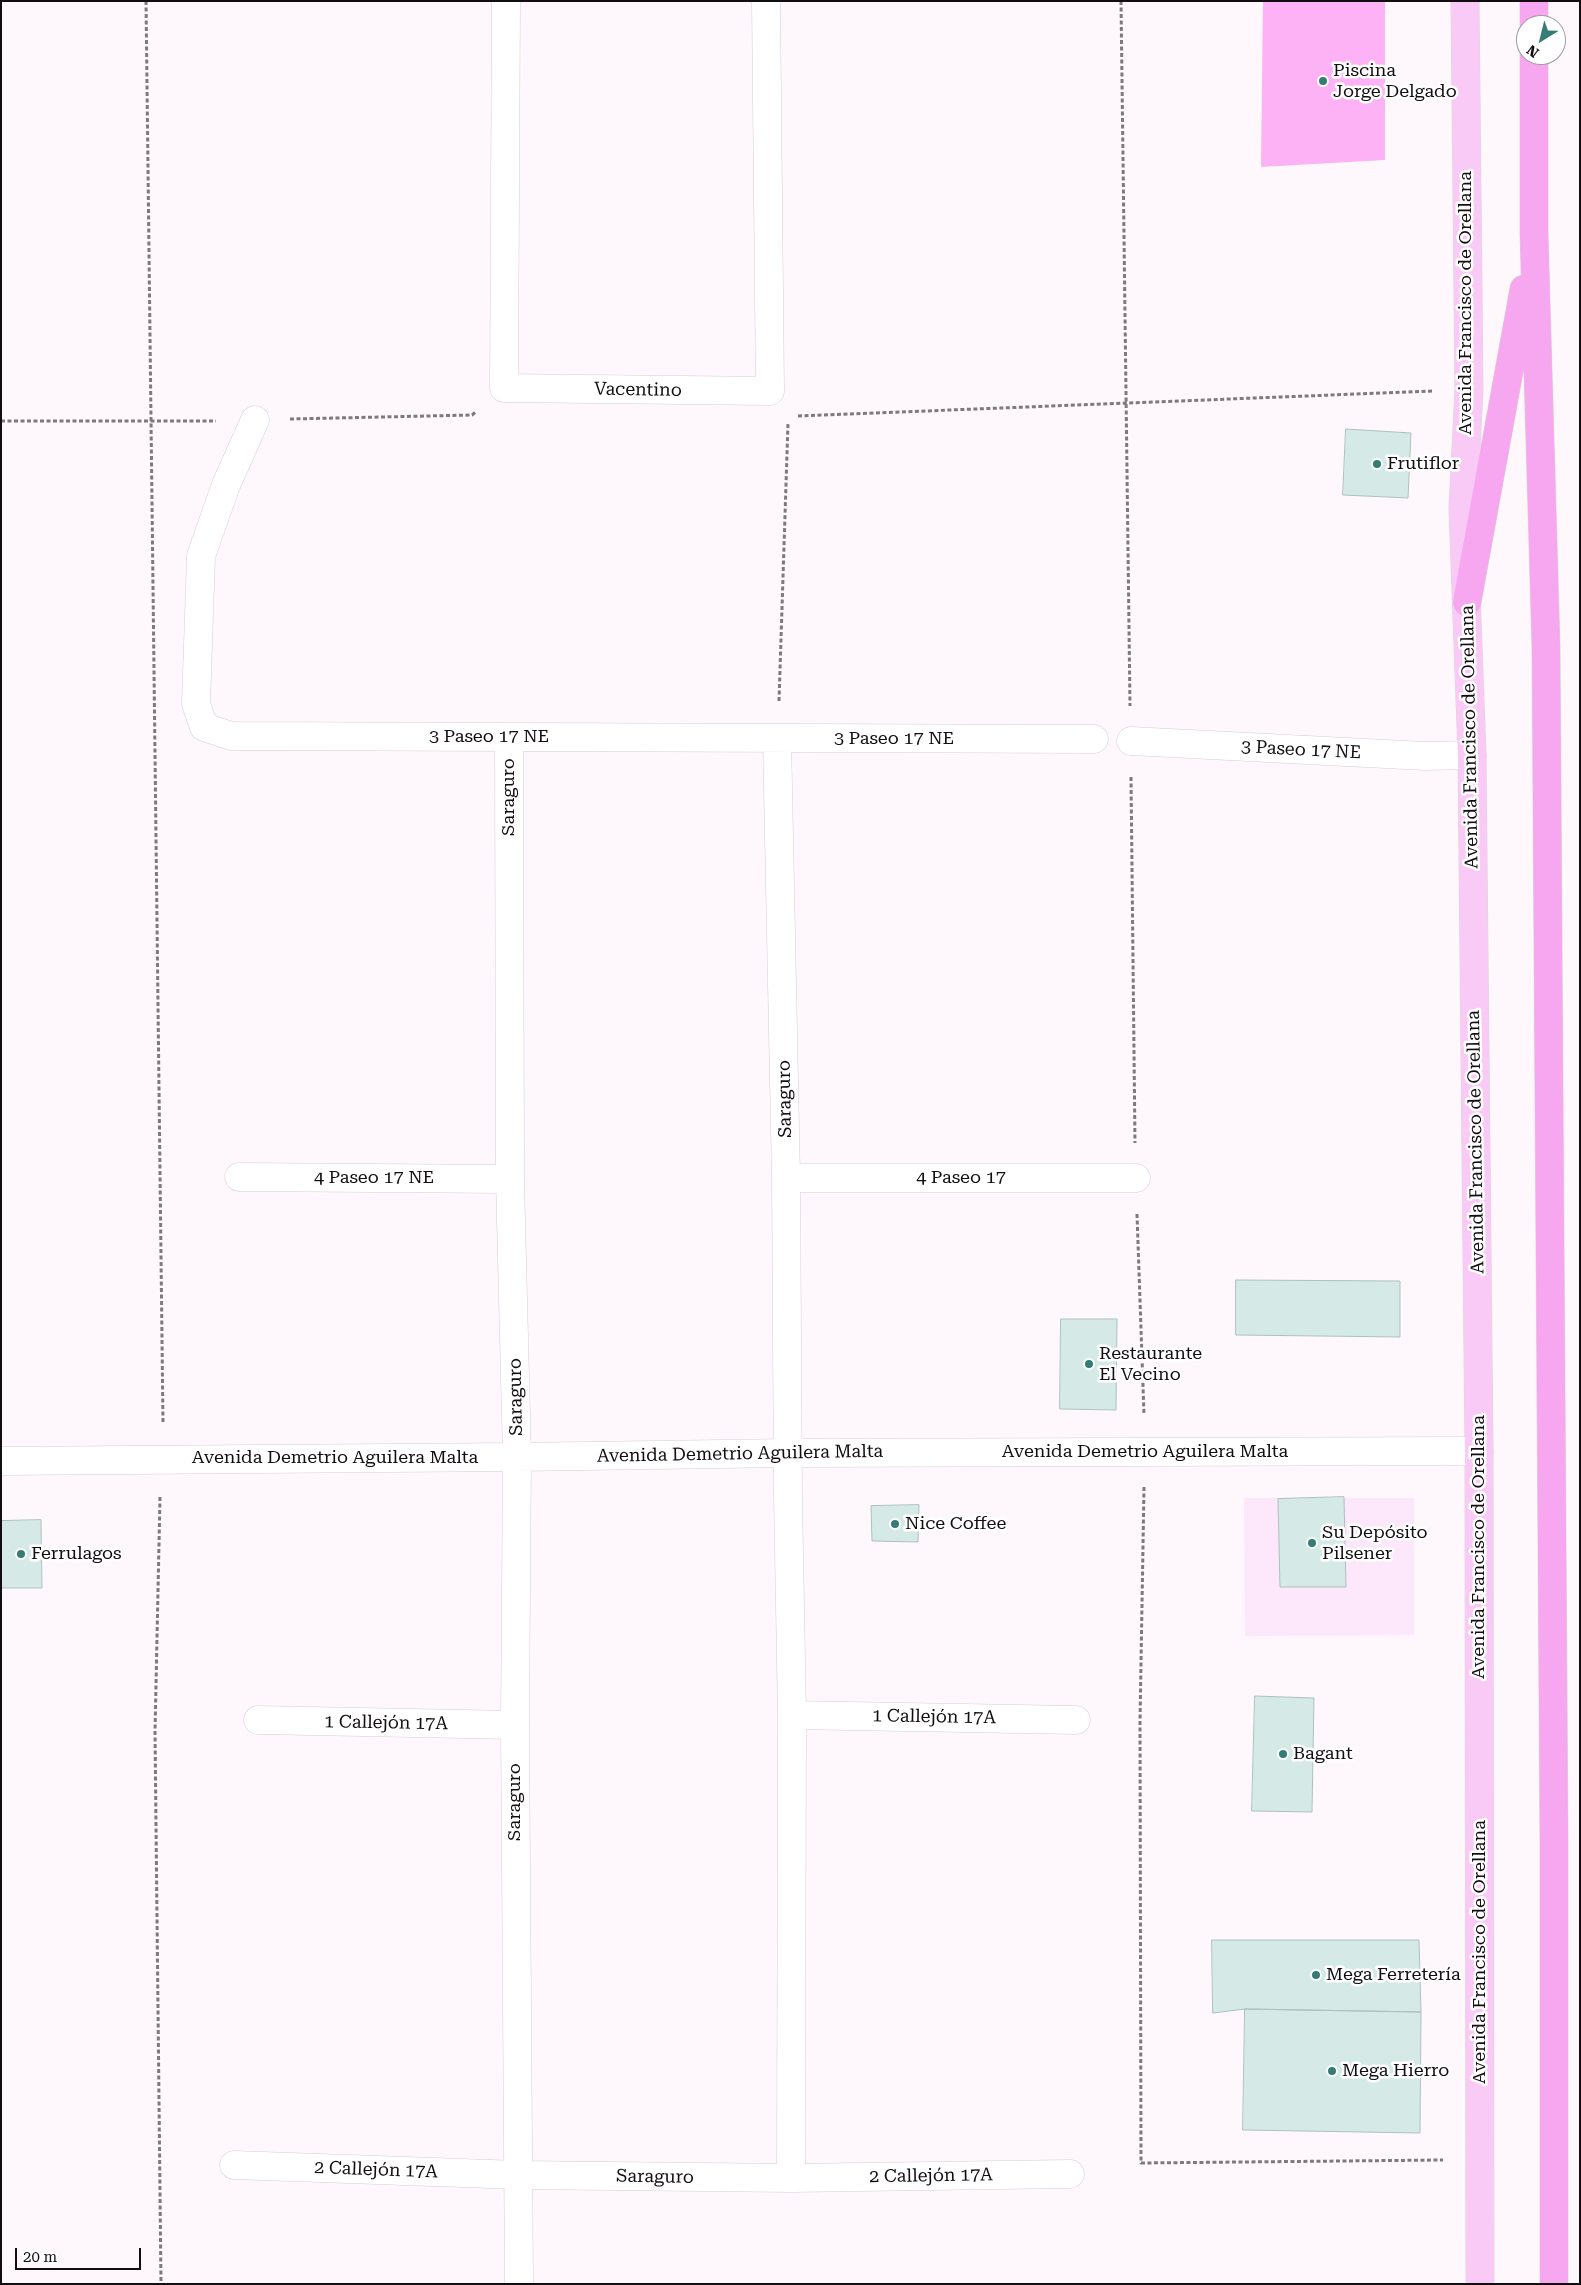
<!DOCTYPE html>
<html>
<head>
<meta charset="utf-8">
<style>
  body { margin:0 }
  #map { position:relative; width:1581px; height:2285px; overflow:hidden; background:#fef8fd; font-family:"Roboto Serif",serif }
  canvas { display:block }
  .frame { position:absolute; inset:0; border:2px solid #110d11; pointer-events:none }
  .north { position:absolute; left:1516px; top:15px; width:50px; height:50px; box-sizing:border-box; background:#fff; border:1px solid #a09ea0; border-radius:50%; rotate:216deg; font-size:14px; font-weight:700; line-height:20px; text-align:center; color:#110d11 }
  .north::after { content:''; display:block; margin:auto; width:18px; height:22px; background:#357c74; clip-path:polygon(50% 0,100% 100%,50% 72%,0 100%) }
  .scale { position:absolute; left:15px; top:2248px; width:126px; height:22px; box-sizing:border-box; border:2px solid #110d11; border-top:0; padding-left:6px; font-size:15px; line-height:18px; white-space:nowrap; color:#110d11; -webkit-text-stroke:4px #fff; paint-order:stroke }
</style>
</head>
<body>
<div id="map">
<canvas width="1581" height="2285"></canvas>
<div class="frame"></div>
<div class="north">N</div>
<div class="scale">20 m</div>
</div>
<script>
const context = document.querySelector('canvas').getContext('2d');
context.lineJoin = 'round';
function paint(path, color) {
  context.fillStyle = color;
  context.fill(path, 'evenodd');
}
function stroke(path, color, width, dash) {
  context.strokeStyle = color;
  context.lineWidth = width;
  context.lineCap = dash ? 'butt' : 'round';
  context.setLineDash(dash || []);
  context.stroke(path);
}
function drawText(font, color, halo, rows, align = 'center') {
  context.font = font + ' "Roboto Serif",serif';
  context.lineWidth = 5;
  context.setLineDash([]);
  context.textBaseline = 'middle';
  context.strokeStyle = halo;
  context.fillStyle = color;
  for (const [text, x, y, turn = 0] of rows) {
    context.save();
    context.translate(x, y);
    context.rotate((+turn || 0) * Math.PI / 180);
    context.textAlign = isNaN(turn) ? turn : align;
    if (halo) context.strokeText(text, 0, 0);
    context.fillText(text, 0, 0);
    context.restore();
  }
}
const built = new Path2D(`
  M1244,1498H1414V1635L1245,1636Z`);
const water = new Path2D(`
  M1263,1H1385V160L1261,167Z`);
const building = new Path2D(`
  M1346,429L1411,433L1408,498L1343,495Z
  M1236,1280L1400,1281V1337L1236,1335Z
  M1061,1319H1117L1116,1410L1060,1409Z
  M1344,1497L1346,1587H1280L1278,1499Z
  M919,1505L918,1542L872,1541L871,1506Z
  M41,1520L42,1588H1V1521Z
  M1255,1696L1314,1698L1312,1812L1252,1811Z
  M1212,1940H1419L1421,2012L1245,2009L1213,2013Z
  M1245,2009L1421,2012L1420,2133L1243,2130Z`);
const path = new Path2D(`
  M146,1L163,1423
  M1121,1L1130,706
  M798,416L1433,391
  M290,419L472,415L477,411
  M1,421H216
  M779,701L788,423
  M1131,777L1135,1143
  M1137,1214L1144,1415
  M1144,1487L1140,1722L1141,2163L1443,2160
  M160,1497L155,1732L161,2284`);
const minor = new Path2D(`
  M506,1L504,388L770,391L766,1
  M255,420L226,485L201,556L196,704L204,727L231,736L1094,739
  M509,738L510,1179L517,1457L515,1725L519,2284
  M777,739L786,1178L788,1497L792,1715L791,2178
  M1131,741L1425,756L1472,755
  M239,1177L510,1179
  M786,1178H1136
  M1,1461L517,1457L789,1453L1479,1451
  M792,1715L1076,1720
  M258,1720L515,1725
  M234,2165L519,2175L791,2178L1070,2174`);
const major = new Path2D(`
  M1465,1L1469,390L1463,508L1472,755L1479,1451L1480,2284`);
const highway = new Path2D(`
  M1534,1V25
  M1534,55V233L1546,647L1554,1839V2284
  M1467,602L1524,289`);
const markers = [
  [1323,81,5,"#357c74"],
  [1377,464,5,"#357c74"],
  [1089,1364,5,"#357c74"],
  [895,1524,5,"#357c74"],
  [1312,1543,5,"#357c74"],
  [21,1554,5,"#357c74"],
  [1283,1754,5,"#357c74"],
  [1316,1975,5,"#357c74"],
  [1332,2071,5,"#357c74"]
];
const poiNames = [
  ["Piscina",1333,71],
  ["Jorge Delgado",1333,92],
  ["Frutiflor",1387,464],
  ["Restaurante",1099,1354],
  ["El Vecino",1099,1375],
  ["Nice Coffee",905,1524],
  ["Su Depósito",1322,1533],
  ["Pilsener",1322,1554],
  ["Ferrulagos",31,1554],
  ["Bagant",1293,1754],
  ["Mega Ferretería",1326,1975],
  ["Mega Hierro",1342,2071]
];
const streetNames = [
  ["Avenida Francisco de Orellana",1466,303,-90],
  ["Vacentino",638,390,1],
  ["3 Paseo 17 NE",489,737],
  ["Avenida Francisco de Orellana",1470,737,-91],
  ["3 Paseo 17 NE",894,739],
  ["3 Paseo 17 NE",1301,750,3],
  ["Saraguro",509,797,-90],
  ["Saraguro",785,1099,-91],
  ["Avenida Francisco de Orellana",1476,1142,-91],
  ["4 Paseo 17 NE",374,1178],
  ["4 Paseo 17",961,1178],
  ["Saraguro",516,1397,-91],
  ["Avenida Demetrio Aguilera Malta",1145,1452],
  ["Avenida Demetrio Aguilera Malta",740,1454,-1],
  ["Avenida Demetrio Aguilera Malta",335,1458],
  ["Avenida Francisco de Orellana",1479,1547,-90],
  ["1 Callejón 17A",934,1717,1],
  ["1 Callejón 17A",386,1723,1],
  ["Saraguro",515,1802,-90],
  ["Avenida Francisco de Orellana",1480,1952,-90],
  ["2 Callejón 17A",376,2170,2],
  ["2 Callejón 17A",931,2176,-1],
  ["Saraguro",655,2177,1]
];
paint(built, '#fce8fa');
paint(water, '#fdb2f6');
paint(building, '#d5e9e6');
stroke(building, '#adc1be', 1);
stroke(minor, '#d8cbd7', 29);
stroke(major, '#d9d8d9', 29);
stroke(highway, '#d9d8d9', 29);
stroke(path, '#7e797d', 3, [4, 2.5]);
stroke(minor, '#fff', 28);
stroke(major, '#facaf6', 28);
stroke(highway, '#f7a6f0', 28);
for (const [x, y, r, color] of markers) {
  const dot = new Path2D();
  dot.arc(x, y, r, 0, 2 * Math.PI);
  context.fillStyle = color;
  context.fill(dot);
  stroke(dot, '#fff', 2);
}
drawText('18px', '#110d11', '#fff', poiNames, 'left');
drawText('18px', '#110d11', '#fff', streetNames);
</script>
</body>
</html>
